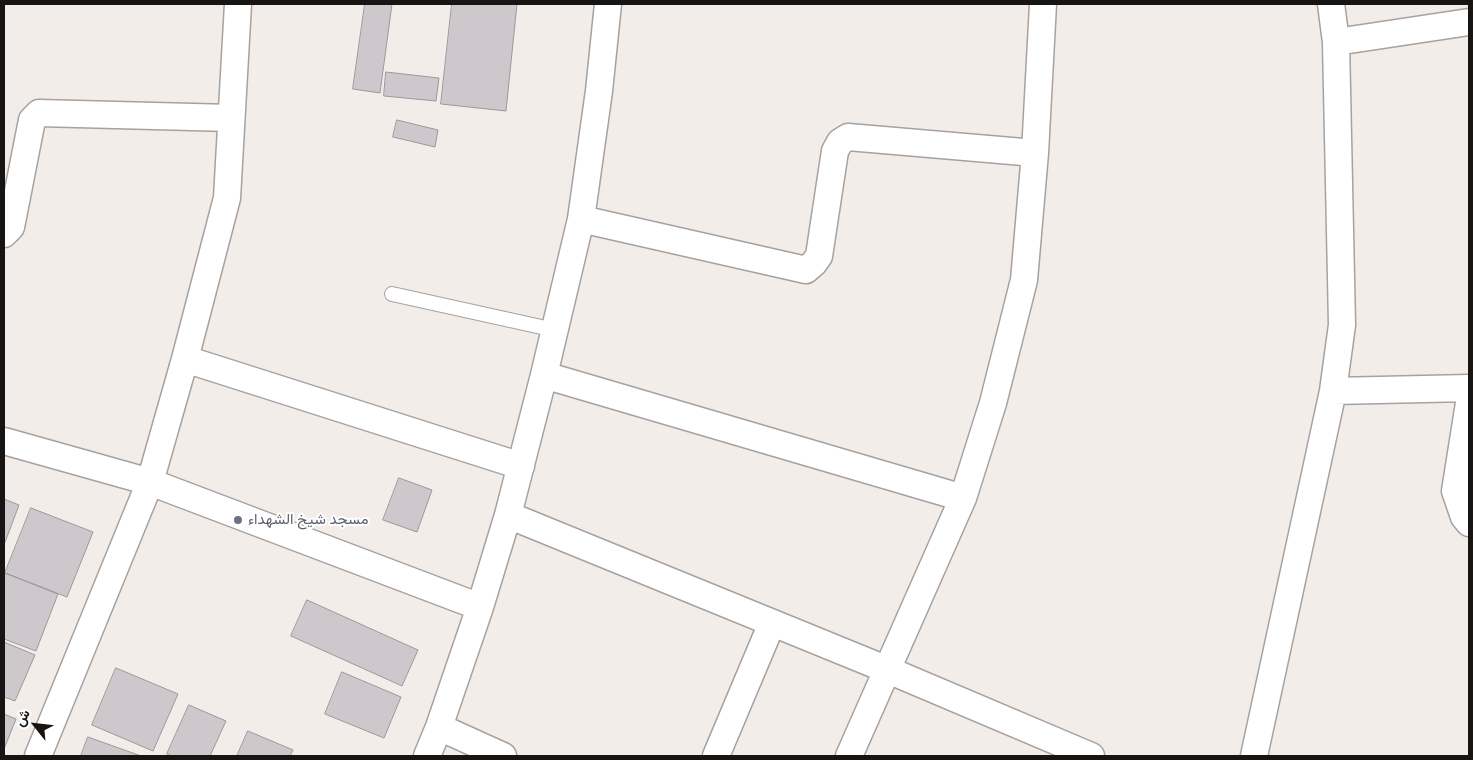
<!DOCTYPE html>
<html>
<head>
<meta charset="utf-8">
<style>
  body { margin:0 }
  #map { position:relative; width:1473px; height:760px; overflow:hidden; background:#f3edea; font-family:"Space Grotesk",Vazirmatn,sans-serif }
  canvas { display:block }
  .frame { position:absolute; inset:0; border:5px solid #171514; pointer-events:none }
  .north { position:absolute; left:10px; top:700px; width:50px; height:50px; -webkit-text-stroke:4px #fff; paint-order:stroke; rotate:299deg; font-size:14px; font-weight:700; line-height:20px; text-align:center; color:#171514 }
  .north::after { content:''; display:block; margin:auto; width:18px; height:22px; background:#171514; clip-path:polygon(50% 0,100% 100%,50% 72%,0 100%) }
</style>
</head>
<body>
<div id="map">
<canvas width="1473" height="760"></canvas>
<div class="frame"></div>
<div class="north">ش</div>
</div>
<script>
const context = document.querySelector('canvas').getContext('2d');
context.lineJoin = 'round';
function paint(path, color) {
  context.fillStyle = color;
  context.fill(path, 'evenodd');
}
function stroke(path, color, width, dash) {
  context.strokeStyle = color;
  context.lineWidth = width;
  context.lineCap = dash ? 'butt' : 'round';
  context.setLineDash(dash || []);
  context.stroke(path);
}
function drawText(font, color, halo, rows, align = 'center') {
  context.font = font + ' "Space Grotesk",Vazirmatn,sans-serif';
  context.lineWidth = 4;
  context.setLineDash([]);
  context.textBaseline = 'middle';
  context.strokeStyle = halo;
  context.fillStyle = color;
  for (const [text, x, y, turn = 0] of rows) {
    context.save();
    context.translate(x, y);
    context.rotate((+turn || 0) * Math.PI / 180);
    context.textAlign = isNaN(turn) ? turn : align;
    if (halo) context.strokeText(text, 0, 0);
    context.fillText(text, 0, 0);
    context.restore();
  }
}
const building = new Path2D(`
  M365,4H392L380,93L353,89Z
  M452,4H517L506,111L441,104Z
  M386,72L439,78L436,101L384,96Z
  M397,120L438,130L435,147L393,137Z
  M399,478L432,490L417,532L383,520Z
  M4,499L19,505L4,545Z
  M31,508L93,532L67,597L5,573Z
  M5,573L58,594L36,651L4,639Z
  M307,600L418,650L402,686L291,636Z
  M4,642L35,655L15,701L4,697Z
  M116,668L178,694L153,751L92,725Z
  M342,672L401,697L384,738L325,714Z
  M189,705L226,721L210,756H171L167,754Z
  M4,714L16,719L4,749Z
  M248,731L293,750L290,756H237Z
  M88,737L141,756H81Z`);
const service = new Path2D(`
  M392,294L555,330`);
const minor = new Path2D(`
  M1331,4L1336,42L1342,325L1333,391
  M1336,42L1469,22
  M581,219L806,270L814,263L819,256L835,151L840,142L848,137L1035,153
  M4,234L11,227L32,120L39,113L231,118
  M185,359L521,466
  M544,375L963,498
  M1469,403L1455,491L1464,517L1469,523
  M4,441L150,482L480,607
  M508,515L888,670L1091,756
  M439,727L503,756
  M38,756L150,482L185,359L227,198L238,4
  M427,756L439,727L480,607L508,515L544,375L581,219L599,91L608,4
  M716,756L772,623
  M849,756L963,498L993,403L1024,280L1035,153L1043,4
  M1254,756L1333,391L1469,388`);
const markers = [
  [238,520,5,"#6b7280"]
];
const worshipNames = [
  ["مسجد شيخ الشهداء",248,520]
];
paint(building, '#cec8cc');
stroke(building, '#9c979a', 1);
stroke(service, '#a7a19f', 16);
stroke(minor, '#a7a19f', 29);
stroke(service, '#fff', 14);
stroke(minor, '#fff', 26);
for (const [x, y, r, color] of markers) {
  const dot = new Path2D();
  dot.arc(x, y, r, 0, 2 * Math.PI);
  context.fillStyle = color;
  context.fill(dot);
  stroke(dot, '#fff', 2);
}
drawText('15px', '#5b616d', '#fff', worshipNames, 'left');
</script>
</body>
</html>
